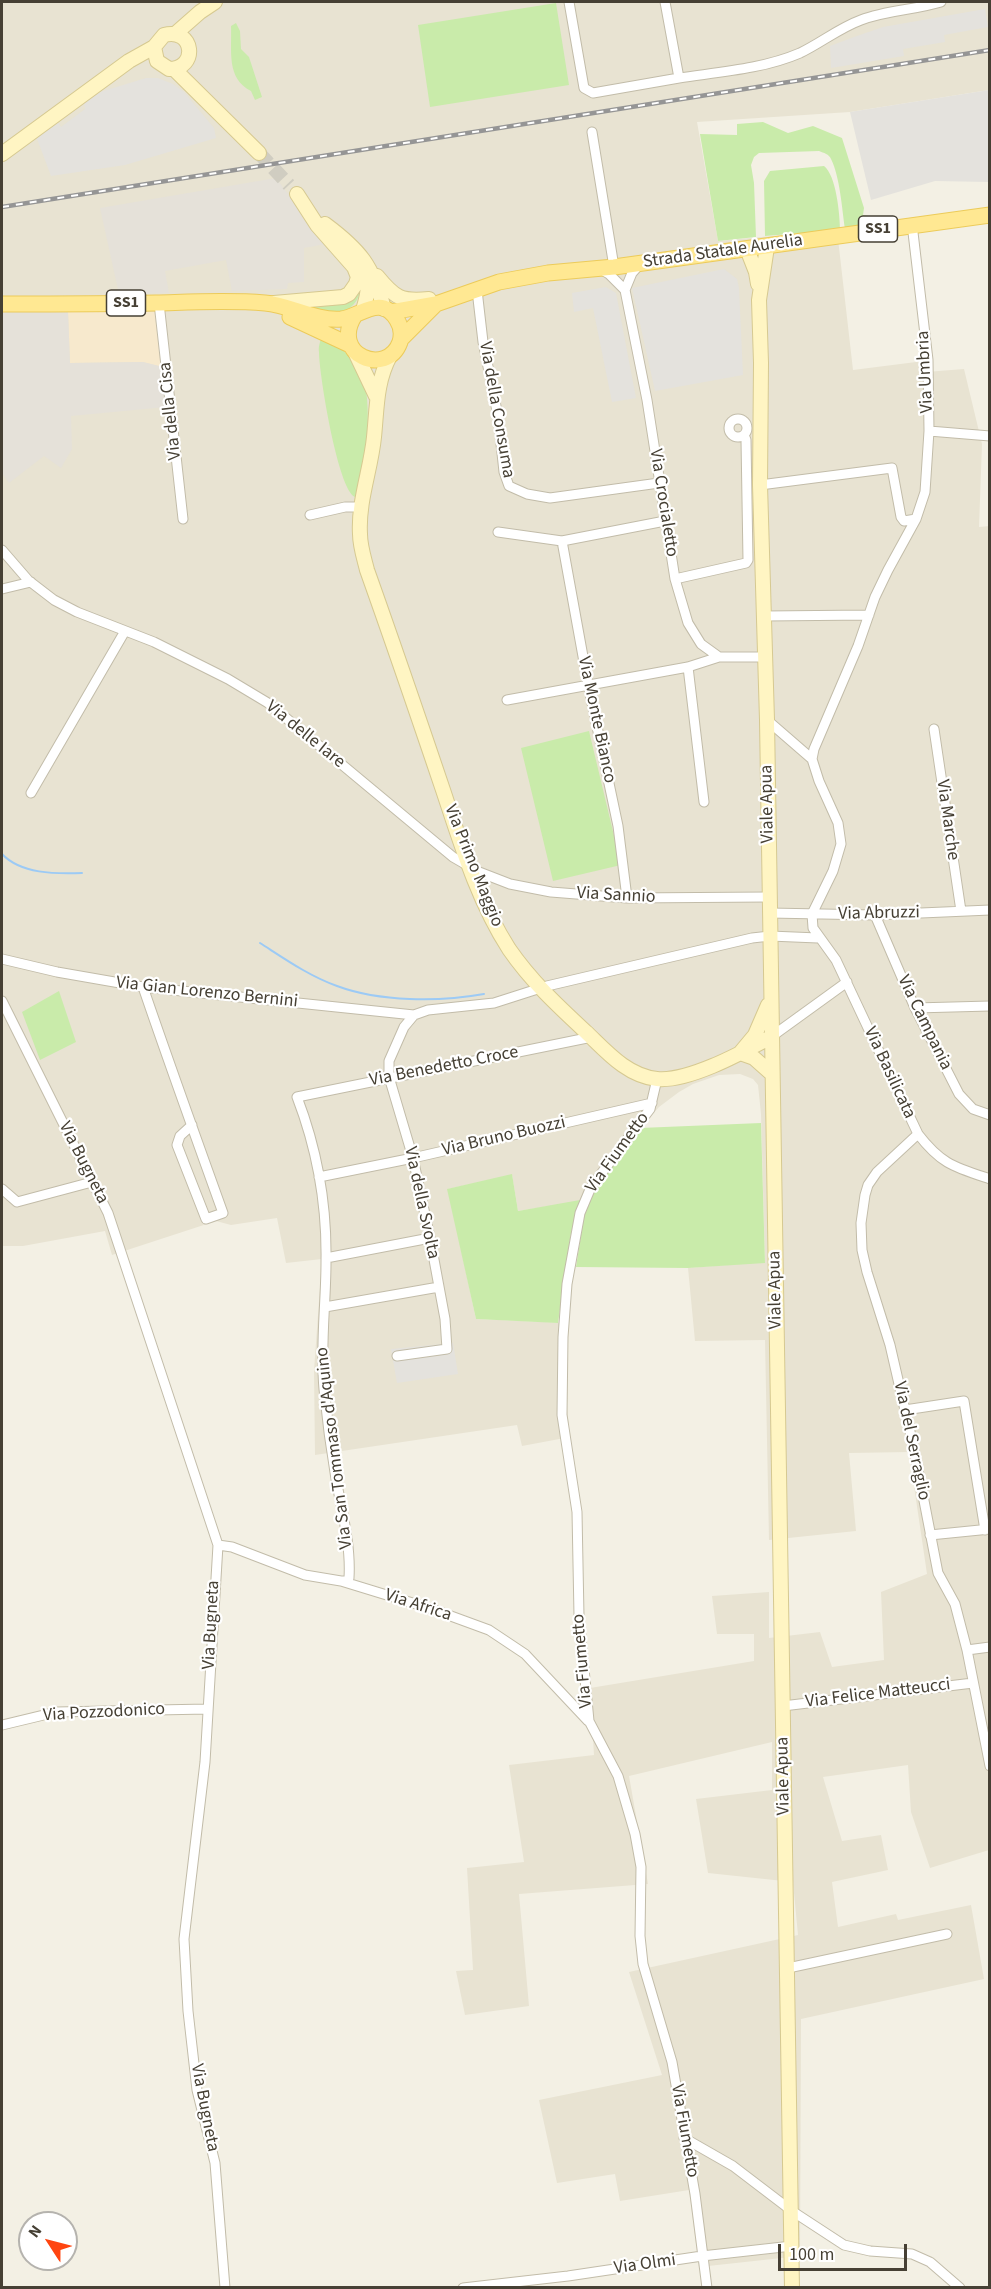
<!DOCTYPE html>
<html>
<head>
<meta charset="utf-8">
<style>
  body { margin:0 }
  #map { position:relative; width:991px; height:2289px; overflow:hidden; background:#f3f0e4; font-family:"Source Sans 3",sans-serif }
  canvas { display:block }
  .frame { position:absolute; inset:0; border:3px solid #464034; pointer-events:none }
  .north { position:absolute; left:18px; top:2211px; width:60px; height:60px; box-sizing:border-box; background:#fff; border:2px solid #b5b3ae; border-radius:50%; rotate:306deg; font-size:16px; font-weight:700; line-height:24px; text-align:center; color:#464034 }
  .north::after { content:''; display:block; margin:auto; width:21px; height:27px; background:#ff4510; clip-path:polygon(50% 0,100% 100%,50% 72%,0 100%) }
  .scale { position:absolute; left:778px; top:2244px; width:129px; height:27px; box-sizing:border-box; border:3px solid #464034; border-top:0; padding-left:8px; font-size:18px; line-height:21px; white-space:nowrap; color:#464034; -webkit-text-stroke:4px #fff; paint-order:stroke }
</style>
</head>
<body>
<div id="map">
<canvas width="991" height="2289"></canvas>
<div class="frame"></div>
<div class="north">N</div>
<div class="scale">100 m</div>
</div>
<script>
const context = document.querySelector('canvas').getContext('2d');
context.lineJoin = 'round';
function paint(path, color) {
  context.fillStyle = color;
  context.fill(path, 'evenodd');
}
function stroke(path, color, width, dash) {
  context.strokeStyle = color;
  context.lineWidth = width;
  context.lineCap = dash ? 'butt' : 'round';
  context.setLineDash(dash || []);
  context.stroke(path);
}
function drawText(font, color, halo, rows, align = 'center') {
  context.font = font + ' "Source Sans 3",sans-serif';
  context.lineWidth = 4.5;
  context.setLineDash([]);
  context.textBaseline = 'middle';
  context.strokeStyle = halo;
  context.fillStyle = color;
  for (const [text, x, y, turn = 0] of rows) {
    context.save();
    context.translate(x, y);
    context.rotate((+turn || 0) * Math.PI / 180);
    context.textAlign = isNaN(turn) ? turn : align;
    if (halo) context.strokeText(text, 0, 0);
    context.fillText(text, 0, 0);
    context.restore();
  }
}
const residential = new Path2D(`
  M2,2H989V90L850,112L697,122L718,241L837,230L853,370L924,361L926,372L964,369L982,444L979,527L990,526L989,1850L930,1868L911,1812L908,1765L823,1777L842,1841L881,1835L888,1870L832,1882L838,1927L896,1914L898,1920L971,1905L984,1979L801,2019L800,2256L699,2267L689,2190L620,2201L615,2174L557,2183L539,2100L662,2075L629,1972L798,1935L793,1882L708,1873L696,1799L772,1790V1742L629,1776L648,1884L519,1894L529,2006L465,2015L456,1971L473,1970L467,1868L524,1862L509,1765L594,1755L590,1688L754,1661V1634H717L712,1596L769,1592V1638L820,1632L832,1667L884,1660L881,1592L927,1574L909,1452L849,1453L856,1531L769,1540L765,1340L695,1341L688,1268L765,1262L761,1114L758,1085L753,1079L740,1074L719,1075L693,1084L679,1092L659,1107L640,1128L589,1200L518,1211L512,1175L448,1189L476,1319L568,1323L567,1408L570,1437L522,1446L517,1425L315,1455L314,1371L322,1259L286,1263L277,1218L231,1225L216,1221L112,1255L105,1231L23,1246H2Z`);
const commercial = new Path2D(`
  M68,312H157L163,367L143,362L70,363Z`);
const industrial = new Path2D(`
  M276,178L326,244L304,248V282L288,283L287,289L232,291L226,260L165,271L169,293L119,294L100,208Z
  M2,310L68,312L70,363L143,362L163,367L166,407L71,416L72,449L61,468L44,456L9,483L2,473Z`);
const green = new Path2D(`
  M556,3L569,85L430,107L418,25Z
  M236,23L240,31L241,49L249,57L262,97L255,100L251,91C226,78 232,52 231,26Z
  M763,122L788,133L813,126L842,138L864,208L863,215L868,216L871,226L845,229C842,209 840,177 831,159C829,154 824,153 819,151L759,153L754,157L751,165L754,183L756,237L718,241L700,134L737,135V124Z
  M824,166C836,175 840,214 840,230L765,236L764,181L770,171Z
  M362,285C357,315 333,319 309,306Z
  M322,334C338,346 356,358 363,377C372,401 368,476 355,497C338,490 319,374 319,352C318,346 321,340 322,334Z
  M589,731L621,865L553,881L521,748Z
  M59,991L76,1042L40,1060L22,1012Z
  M761,1123L765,1263L688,1268L576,1267L585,1209L599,1181L640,1128Z
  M512,1174L518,1211L580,1200L571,1233L558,1323L476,1319L447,1189Z`);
const parking = new Path2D(`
  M985,9L988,27L944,35L945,42L903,49L904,56L831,68L830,46L854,37L883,27Z
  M146,78H158L173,84L184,92L214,128L216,138L125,165L51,176L36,136L57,121L61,127L85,109L84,101L97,93Z
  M989,90V182L935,181L871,200L850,112Z
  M724,269L737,279L739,288L743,375L655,391L632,288Z
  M606,287L616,293L636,398L612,402L593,308L574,312L572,293Z
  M453,1343L458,1374L397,1383L391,1349Z`);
const stream = new Path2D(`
  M2,854C21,874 55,874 82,873
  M260,943C285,959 309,976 337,986C380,1002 439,1002 484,994`);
const secondaryTunnel = new Path2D(`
  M259,153L289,185`);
const street = new Path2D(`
  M569,2L584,88L593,93L679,78
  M665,2L679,78C719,72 763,69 800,53C821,43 839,28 861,20C887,10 915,10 941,2
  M592,132L614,267
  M912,224L928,360L929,431L925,492L916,519L888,570L875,597L858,646L814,749L812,759L819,781L838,823L841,844L833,871L812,914L813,928L836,960L918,1134C941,1164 954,1167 990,1179
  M600,269L609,274L625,290L647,400L675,579L688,623L701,644L719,657H765
  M477,290L483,342L498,416L504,472L509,486L527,494L550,498L659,483
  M625,290L632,273L640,264
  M159,303L183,519
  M729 428a9 9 0 1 1 18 0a9 9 0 1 1-18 0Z
  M929,431L990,436
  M760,485L892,468L901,517L904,521L916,519
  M310,515L345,507H362
  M498,532L562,541L665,521
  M562,541L588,684L618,826L627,898
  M2,550L28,580L54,600L77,612L154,642L228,679L268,703L453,857L479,872L510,884L551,892L627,898L769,897
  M675,579L746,563L748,560L746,440L744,435
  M2,589L31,582
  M765,616L869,615
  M688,667L704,802
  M507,700L688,667L719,657
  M767,720L812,759
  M934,729L961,911
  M31,793L125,631
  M769,913L875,915L990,910
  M875,915L915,1008L959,1094L973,1109L990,1115
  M2,959L57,972L143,987L414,1015
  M143,987C169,1063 196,1138 223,1213L206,1219L177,1145L180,1136L192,1125
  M2,1001L108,1213L218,1545L205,1762L184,1939L188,2011L197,2090L215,2163L225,2288
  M915,1008L990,1006
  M771,1037L847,982
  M657,1079L650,1109L591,1187L580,1213L567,1284L563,1337L562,1415L577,1512L579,1616L589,1721L618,1776L635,1834L641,1867L640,1936L643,1964L672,2062L695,2194L707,2288
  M918,1134L877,1172L868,1185L865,1195L861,1223L862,1250L867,1272L890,1345L914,1449L938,1573L955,1604L967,1650L990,1766
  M319,1177L413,1158L652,1103
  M2,1189L17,1202L92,1182
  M326,1258L430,1238
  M325,1307L439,1287
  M397,1356L447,1349L445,1319L430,1238L413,1158L389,1077V1061L404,1027L414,1015L428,1010L494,1003L547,986L752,938L770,936L818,938
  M905,1410L964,1401L985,1530
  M930,1535L990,1529
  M218,1545L232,1547L305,1575L341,1581L429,1608L489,1630L525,1654L588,1721
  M341,1581H347L349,1578C351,1545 342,1511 336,1479C331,1449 327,1419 324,1389C320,1346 326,1304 326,1262C327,1206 317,1149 297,1097L592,1037
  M967,1650L990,1647
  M783,1706L973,1683
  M2,1725L56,1712L207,1709
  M788,1968L947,1934
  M684,2138L733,2166L792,2211L844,2245L870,2251L912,2254L930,2262L960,2288
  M463,2288L568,2276L702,2256L792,2246`);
const secondary = new Path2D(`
  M175,34L200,12L215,2
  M174,69L259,153
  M2,154L129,61L154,47L164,35C194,27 199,69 169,69L157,61L154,47
  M325,224C360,250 373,266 384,309
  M767,247L759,300L761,363L760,485L767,720L792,2288
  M747,249L756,272L758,284
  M354,257C370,277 371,285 363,310
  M377,276C395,298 401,302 429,299
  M274,303L343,297L349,294L356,284L358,277L354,267L317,225L297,194
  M355,352L376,396
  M390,356C376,382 377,408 374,437C371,469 358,501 360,534C360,546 364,558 367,570C393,643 418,716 443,790C461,844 478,901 509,949C531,981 558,1006 586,1032C606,1051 627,1076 657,1079C689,1082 743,1052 771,1037
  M768,1005L755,1035L740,1053L754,1058L772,1074`);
const primary = new Path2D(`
  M2,304C53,304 105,304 156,303C193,302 229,300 265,303C290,305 315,321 341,319C360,317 381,293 397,320C401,326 402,335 400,342C387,378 329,355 355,315
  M391,312L436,304L499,282L548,273L614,267L990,215
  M290,317L350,345
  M401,339L436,304`);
const rail = new Path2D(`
  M2,207L990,50`);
const shields = [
  [878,229,39],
  [126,303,39]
];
const shieldNames = [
  ["SS1",878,229],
  ["SS1",126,303]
];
const streetNames = [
  ["Strada Statale Aurelia",723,252,-8],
  ["Via Umbria",926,372,-93],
  ["Via della Consuma",496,410,80],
  ["Via della Cisa",171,411,-96],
  ["Via Crocialetto",663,503,81],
  ["Via Monte Bianco",596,720,78],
  ["Via delle Iare",305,735,39],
  ["Viale Apua",768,804,-91],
  ["Via Marche",947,820,82],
  ["Via Primo Maggio",473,866,68],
  ["Via Sannio",616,896,3],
  ["Via Abruzzi",879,914,-1],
  ["Via Gian Lorenzo Bernini",207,993,6],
  ["Via Campania",924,1023,64],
  ["Via Benedetto Croce",444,1067,-11],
  ["Via Basilicata",889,1073,65],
  ["Via Bruno Buozzi",504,1137,-13],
  ["Via Fiumetto",618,1153,-54],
  ["Via Bugneta",83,1163,63],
  ["Via della Svolta",421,1203,78],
  ["Viale Apua",776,1290,-91],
  ["Via del Serraglio",911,1441,78],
  ["Via San Tommaso d'Aquino",335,1448,-97],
  ["Via Africa",418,1606,18],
  ["Via Bugneta",212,1625,-87],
  ["Via Fiumetto",583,1661,-95],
  ["Via Felice Matteucci",878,1694,-7],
  ["Via Pozzodonico",104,1713,-3],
  ["Viale Apua",784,1776,-91],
  ["Via Bugneta",204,2108,79],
  ["Via Fiumetto",684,2131,80],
  ["Via Olmi",645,2265,-8]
];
paint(residential, '#e8e3d2');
paint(commercial, '#f7e9cd');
paint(industrial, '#e5e1d9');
paint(green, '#c9ebaa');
paint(parking, '#e4e2dd');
stroke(stream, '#9ccaf5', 2);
stroke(secondaryTunnel, '#d0cdc1', 14, [14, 7]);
stroke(street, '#c2bca9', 11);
stroke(secondary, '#d6c991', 16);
stroke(primary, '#eccb5a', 17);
stroke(street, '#fff', 9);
stroke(secondary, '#fff5c3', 14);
stroke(primary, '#ffe892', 15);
stroke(rail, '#959595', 4.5);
stroke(rail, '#fff', 2, [7]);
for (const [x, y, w] of shields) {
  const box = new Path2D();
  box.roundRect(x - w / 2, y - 13, w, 26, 4.5);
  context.fillStyle = '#fff';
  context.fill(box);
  stroke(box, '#464034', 1.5);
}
drawText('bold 16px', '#464034', null, shieldNames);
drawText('18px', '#464034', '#fff', streetNames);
</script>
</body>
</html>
